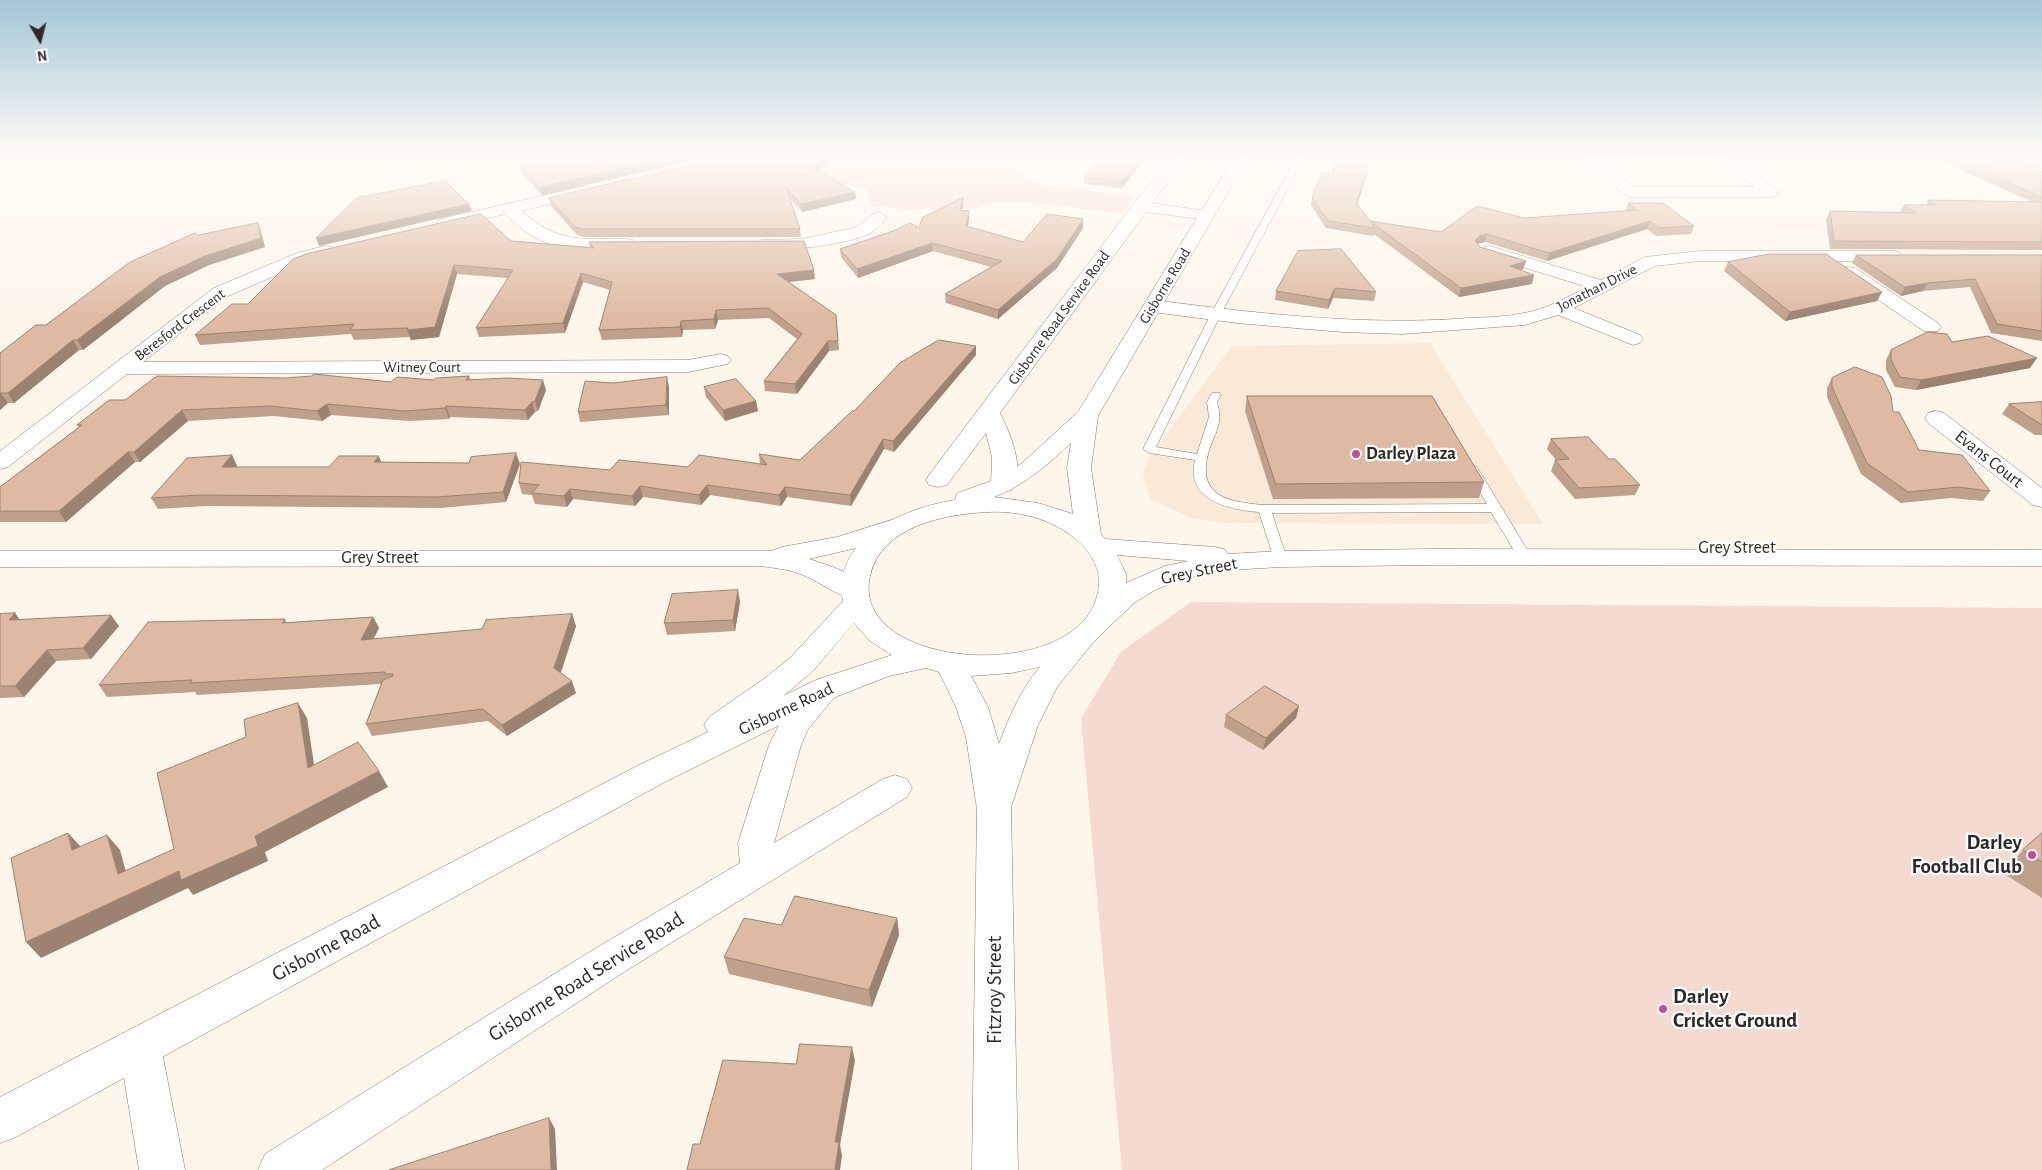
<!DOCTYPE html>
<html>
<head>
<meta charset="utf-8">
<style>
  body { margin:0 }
  #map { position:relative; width:2042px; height:1170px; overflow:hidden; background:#fef6eb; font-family:"Alegreya Sans",sans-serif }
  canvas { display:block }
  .north { position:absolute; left:15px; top:15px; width:50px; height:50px; -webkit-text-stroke:4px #fff; paint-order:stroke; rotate:172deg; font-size:14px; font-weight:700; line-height:20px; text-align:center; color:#2d2924 }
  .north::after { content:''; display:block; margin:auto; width:18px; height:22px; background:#2d2924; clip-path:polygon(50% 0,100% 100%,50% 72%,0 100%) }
</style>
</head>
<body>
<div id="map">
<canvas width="2042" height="1170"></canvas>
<div class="north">N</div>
</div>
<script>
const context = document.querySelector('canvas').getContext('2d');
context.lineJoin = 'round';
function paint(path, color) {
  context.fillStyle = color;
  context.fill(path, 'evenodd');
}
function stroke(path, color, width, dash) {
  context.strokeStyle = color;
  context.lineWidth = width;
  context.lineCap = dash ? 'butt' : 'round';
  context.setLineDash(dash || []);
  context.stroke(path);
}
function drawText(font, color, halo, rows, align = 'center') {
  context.font = font + ' "Alegreya Sans",sans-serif';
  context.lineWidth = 4.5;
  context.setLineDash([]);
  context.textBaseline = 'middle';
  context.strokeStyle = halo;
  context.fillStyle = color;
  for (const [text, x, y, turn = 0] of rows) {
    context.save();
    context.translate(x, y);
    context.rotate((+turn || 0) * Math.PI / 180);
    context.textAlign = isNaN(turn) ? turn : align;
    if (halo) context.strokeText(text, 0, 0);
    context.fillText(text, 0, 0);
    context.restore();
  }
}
const built = new Path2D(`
  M1430,343L1543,524L1226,523L1191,518L1150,499L1143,474L1149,458L1232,346Z`);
const green = new Path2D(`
  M745,156H838L858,159L902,156H994L1040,185L1136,196L1121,213L1022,202L991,203L973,209H906L869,206L867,188L721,163Z
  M2009,156H2042V170Z
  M1191,602L2042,608V1170H1122L1081,718L1121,652Z`);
const lane = new Path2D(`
  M1297,156H1305L1221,314L1156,447L1197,454L1209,417L1207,402L1212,393H1220L1221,395L1217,402C1224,425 1214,433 1208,454C1197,497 1229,502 1264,505L1487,504L1467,470L1473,466L1477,467L1528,551L1526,554H1516L1491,512L1272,513L1287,559L1280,563L1275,562L1259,512C1229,510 1185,500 1195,460L1149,453L1143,449L1211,314Z`);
const street = new Path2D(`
  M242,156H259L257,159L243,160Z
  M1173,156H1187L1152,203L1213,212L1215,215L1213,218L1207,220L1146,212L1000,413C1010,433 1026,470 1012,490L1003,492L994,490L991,485L992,457L986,433L947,485L938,487L929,485L926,480L929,475L1134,203Z
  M1583,156H1728L1780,192L1772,197H1630L1625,195L1584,161L1582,158ZM1655,160L1719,162L1755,187H1634L1603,162Z
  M586,186L594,191L591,194L521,211C558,243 580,239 627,239L633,240L636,244L633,248C609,254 563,250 540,240C527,234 516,224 505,214L445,228L439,226L437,223L439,220L445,218Z
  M879,212L887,217C883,223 874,232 867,235C845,244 784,253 761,248L758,244L761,240L802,239L857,227L873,214Z
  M325,246L331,247L334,251L331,255L309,261L228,296L143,362L688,360L721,354L728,356L731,360L728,364L688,372L127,374L8,467L0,469V451L214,288L297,253Z
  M1490,246L1601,280L1645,257L1700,251H1893L1899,252L1902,256L1899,260L1893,261H1700L1655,266L1574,308L1640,335L1643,339L1640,343L1633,345L1558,315L1525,325L1402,334L1342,332L1237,323L1153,312L1146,310L1144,306L1146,302L1153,300C1254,313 1354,325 1456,319C1478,317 1502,318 1524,313C1547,309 1566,298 1587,287L1484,255L1481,251L1484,247Z
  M1849,267L1855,268L1938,323L1941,327L1938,331H1924L1843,276L1840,272L1843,268Z
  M1936,411L1944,413L2042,488V507L2033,505L1928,423L1925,418L1928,413Z
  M898,518L907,521L911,526L907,531L865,546L809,559C828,565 858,574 869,591L865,597C842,603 821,581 800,574C787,569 774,568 761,566L0,567V551H771L782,547L837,537Z
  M827,677L838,680L842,688L808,729L801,745L774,843L883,779L895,775L907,779L912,788L907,797L624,972L322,1170H258L265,1154L596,948L740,863L738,843L769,745L784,715L816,680Z
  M140,1027L155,1033L161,1047L185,1170H139L119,1047L125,1033Z`);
const secondary = new Path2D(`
  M1235,156H1249L1098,416L1091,468L1101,534L1105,539L1215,547L1224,549L1228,554L1280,551L1432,549L2042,550V566L1432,565L1280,567L1230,570L1181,579L1155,590L1134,603L1113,623L1091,645L1057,687L1038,725L1011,807L1018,1170H972L977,809L966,737L956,707L939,672L926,668L889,676L838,696L663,783L16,1137L0,1143V1097L639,765L708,732L704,725L709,717L765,678L791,657L843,601C832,537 905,508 955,500L957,493L994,480L1021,464L1078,412ZM1071,443L1067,468L1073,514L1038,503L994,497C1025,485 1047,465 1071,443ZM988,512C1022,510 1060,521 1084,547C1097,561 1102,578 1097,596C1075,685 849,670 870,576C881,526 945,514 988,512ZM1117,555L1189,561L1165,566L1126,583V574ZM854,623L870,641L892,655L816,680L783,696L813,671ZM1040,667C1021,688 1009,718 999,744L988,707L971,676L1011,673Z`);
const wall = new Path2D(`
  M534,156H713L542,195L520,171L517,159Z
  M731,156H835L819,170L855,192L856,199L802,212L790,198L800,229L801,237H584L577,235L551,206L549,198Z
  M1009,156H1039L1022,160Z
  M1101,156H1148L1122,188L1084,184L1085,177Z
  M1930,156H2017L2001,161L2042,172V250L1830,249L1826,219L1830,211L1900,212L1904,205H1926L1928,200L2032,202Z
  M1312,197L1357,204L1370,221L1441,232L1524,218L1626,211L1628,203L1694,226L1691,234L1656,236L1647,229L1547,261L1485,242L1477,244L1480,247L1526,261L1523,269L1521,270L1532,284L1459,297L1374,234L1373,236L1326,228L1311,205Z
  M963,198L962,211L969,219L968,227L1023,242L1083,228L1057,268L998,319L946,303L945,294L991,267L933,251L858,278L841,257L840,249L919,228Z
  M258,223L261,232L265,247L209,265L165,286L83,350H79L14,403H8L0,410V353L46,325Z
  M511,241L590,247L589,242L815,279L789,282L836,315L839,350L829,351L797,394L765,391L764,381L797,339L769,318L718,320L715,329L683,330L682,337L602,340L599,330L610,290L583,282L565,333L479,337L476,328L508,278L457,274L439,337L411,340L410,337L354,340L351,334L200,345L195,335L248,304Z
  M1341,249L1376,292L1374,301L1333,298L1328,309L1275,300L1276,291Z
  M1856,255H2042V341L1991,333L1970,287L1923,291L1901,296L1852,263Z
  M1728,262L1882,292L1877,301L1785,321L1724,271Z
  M1952,342L2030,368L1916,390L1895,387L1886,370V360L1891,350Z
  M976,346V355L894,452L884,449L851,506L787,497L781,506L710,495L701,505L643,497L635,506L573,499L567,507L535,504L532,495L522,494L519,483L610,470L760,464L759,454L800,460L854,411Z
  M469,376L471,380L546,390L538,411L535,412L528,420L450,417L449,419L409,421L331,415L322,421L274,416L188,421L140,462H135L66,522H0V487L79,427L77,425L125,400L391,382L434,380Z
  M1832,378L1893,412L1919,450L1990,491L1983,501L1951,498L1901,503L1861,474L1827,397V388Z
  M669,387V415L580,422L578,412Z
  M704,387L756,401L758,411L725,421L706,397Z
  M1247,396L1484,482L1479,498L1273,499L1245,411Z
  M2042,402V435H2035L2002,414L2009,404Z
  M1551,439L1609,459L1640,485L1635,495L1575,499L1551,471L1555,460H1556L1547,449Z
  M232,455L237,466V467H329L381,462L520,464L506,502L441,508L206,506L158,509L151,498Z
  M740,602L735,631L667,635L664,623Z
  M15,613L19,619L119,626L91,659L56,661L24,697L0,698V614Z
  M572,614L576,626L561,673L576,693L507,736L488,721L372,736L366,724L381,684L197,695L195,692L107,697L99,685L285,619L287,623L373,617L379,628L373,639L482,629Z
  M1299,706L1296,718L1263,750L1224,727L1226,715Z
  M2042,833V898L2003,873L2023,850Z
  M897,918L899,935L872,1007L729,974L724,957Z`);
const shadedWall = new Path2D(`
  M680,156H713L542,195L540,187Z
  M826,156H835L814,174L813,167Z
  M1022,156H1039L1022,160Z
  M1143,156H1148L1122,188V181Z
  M1372,156H1373L1355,211L1356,203Z
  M1999,156H2017L1980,168L1984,160Z
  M855,192L856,199L802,212L801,204Z
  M963,198V206L960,219V210Z
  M469,204L472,211L319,246L316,238Z
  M969,211V219L966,235V226Z
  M1083,219V228L1057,268L998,319V310Z
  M1650,221L1647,229L1547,261L1549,253Z
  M258,223L261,232L265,247L209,265L165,286L83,350L77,340L160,277Z
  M1487,234L1485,242L1476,244L1475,241L1479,236Z
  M932,243L933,251L858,278L857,269Z
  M1526,261L1523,269L1508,274L1510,266Z
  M454,265L457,274L439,337L411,340L407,330Z
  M814,270L815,279L779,283L777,274Z
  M581,273L583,282L565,333L563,323Z
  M1534,275L1532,284L1459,297L1461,288Z
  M1928,283L1923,291L1901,296L1905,287Z
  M1335,288L1333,298L1328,309L1329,300Z
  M1882,292L1877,301L1785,321L1790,312Z
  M716,310L718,320L715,329L714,319Z
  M681,321L683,330L682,337L680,327Z
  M73,340L79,350L14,403L8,393Z
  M828,341L829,351L797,394L795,384Z
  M976,346V355L894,452L893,441Z
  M2037,358L2030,368L1916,390L1921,380Z
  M667,377L669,387V415L666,405Z
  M543,380L546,390L538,411L535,401Z
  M1,393L8,403L0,410V394Z
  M756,401L758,411L725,421L723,410Z
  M532,402L535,412L528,420L525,410Z
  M327,404L331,415L322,421L317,411Z
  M446,406L450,417L449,419L445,408Z
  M182,410L188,421L140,462L134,452Z
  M883,439L884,449L851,506L850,495Z
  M128,452L135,462L66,522L59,511Z
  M516,453L520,464L506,502L503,492Z
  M232,455L237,466L228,477L222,467Z
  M379,456L383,467L374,462Z
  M707,485L710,495L701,505L699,495Z
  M640,486L643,497L635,506L632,496Z
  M785,487L787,497L781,506L779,495Z
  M570,489L573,499L567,507L564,496Z
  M738,590L740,602L735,631L733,620Z
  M15,613L23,625L9,620Z
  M572,614L576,626L558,680L554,668Z
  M111,615L119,626L91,659L83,648Z
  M373,617L379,628L367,652L361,640Z
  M47,650L56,661L24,697L15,686Z
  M572,681L576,693L507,736L502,725Z
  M298,703L307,718L317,784L308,768Z
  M1299,706L1296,718L1263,750L1266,738Z
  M379,771L388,787L265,852L268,861L193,895L188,888L41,958L26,942L255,836Z
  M68,833L82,848L72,850Z
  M107,835L120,850L131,890L118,874Z
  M897,918L899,935L872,1007L869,990Z
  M852,1047L855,1061L840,1145L842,1156L840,1170H835V1142Z
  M549,1118L555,1129L557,1170H551Z`);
const building = new Path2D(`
  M534,156H680L540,187L518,163H522L517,159Z
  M731,156H826L813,167L855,192L801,204L786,187L800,229H582L575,227L549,198Z
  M1101,156H1143L1122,181L1085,177Z
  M1335,156H1372L1356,203L1370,221L1441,232L1477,206L1524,218L1636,210L1628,203H1663L1694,226L1659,228L1650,221L1549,253L1487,234L1479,236L1475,241L1480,247L1526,261L1510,266L1534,275L1461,288L1371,222L1375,228L1328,221L1312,197L1322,173L1332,174Z
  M1950,156H1999L1984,160L2023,161L2042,172V197Z
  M445,181L469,204L316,238L357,198Z
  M963,198L960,210L969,211L966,226L1023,242L1047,214L1083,219L1057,259L998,310L945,294L1002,261L932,243L857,269L840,249L893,231L910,223L919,228L922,218Z
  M1928,200L2042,202V242L1834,241L1830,211L1916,213L1904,205H1936Z
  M481,214L511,241L594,248L589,242L804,241L814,270L777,274L836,315L838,341H828L795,384L764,381L802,334L768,308L716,310L714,319L681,321L680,327L599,330L612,282L581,273L563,323L476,328L513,270L454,265L435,327L407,330L408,328L350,330L354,324L195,335L232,304H248L293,259L306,254Z
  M258,223L261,238L205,256L160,277L77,340H73L8,393H1L0,394V353L36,325H46L130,262L195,233L198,235Z
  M1341,249L1376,292L1335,288L1329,300L1276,291L1298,251Z
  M1769,254H1826L1882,292L1790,312L1728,262Z
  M1856,255H2042V331L1997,324L1975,279L1928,283L1905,287Z
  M1928,332L1947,334L1952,342L1988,336L2037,358L1921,380L1900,377L1891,360V350Z
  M939,340L976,346L893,441L883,439L850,495L785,487L779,495L707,485L699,495L640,486L632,496L570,489L564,496L532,493L539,485L519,483L521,462L610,470L619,460L688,467L699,455L767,465L759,454L800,460L852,411H854L900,363Z
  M1855,367L1882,377L1891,396L1893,412H1899L1919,450L1962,455L1990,491L1958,487L1908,492L1867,463L1832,387V378Z
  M314,374L391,382L397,377L434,380L436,378L469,376L466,380L507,378L543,380L535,401L532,402L525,410L446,406L445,408L405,411L327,404L317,411L270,406L182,410L134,452H128L59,511H0V487L82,425H77L109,400H125L157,376L285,378L312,376Z
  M667,377L666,405L578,412L585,381L613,383Z
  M736,379L756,401L723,410L704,387Z
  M1247,396H1432L1484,482L1276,484Z
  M2042,402V425L2009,404Z
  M1588,437L1609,459H1615L1640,485L1579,488L1555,460L1569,459L1551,439Z
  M516,453L503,492L437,497L200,495L151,498L187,458L232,455L222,467H329L339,456H379L374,462L469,463L471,457Z
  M738,590L733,620L664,623L672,594Z
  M15,613L9,620L111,615L83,648L47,650L15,686H0V614Z
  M572,614L554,668L572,681L502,725L483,709L366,724L383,680L393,676V674H385V672L190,683L192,680L99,685L148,622L285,619L282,623L373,617L361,640L482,629L486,620Z
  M1265,686L1299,706L1266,738L1226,715Z
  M298,703L308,768L358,742L379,771L255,836L258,846L181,880L179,871L26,942L11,858L68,833L72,850L107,835L118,874L174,849L157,773L246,737L244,720Z
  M2042,833V862L2023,850Z
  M795,896L897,918L869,990L724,957L744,918L781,925Z
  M800,1044L852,1047L835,1142H839L835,1170H687L693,1144H700L723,1060L796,1064Z
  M549,1118L551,1170H389Z`);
const markers = [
  [1356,454,5,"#c44a9d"],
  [2032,855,5,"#c44a9d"],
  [1663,1009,5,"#c44a9d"]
];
const farStreetnames = [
  ["Gisborne Road",1165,286,-59],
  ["Jonathan Drive",1597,288,-27],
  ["Gisborne Road Service Road",1059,318,-54],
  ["Beresford Crescent",180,325,-37],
  ["Witney Court",422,367]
];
const poiNames = [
  ["Darley Plaza",1366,454]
];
const streetNames = [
  ["Evans Court",1989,459,38],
  ["Grey Street",1737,548],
  ["Grey Street",380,558],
  ["Grey Street",1199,571,-12],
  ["Gisborne Road",786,709,-25]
];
const nearPoinames = [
  ["Darley",2022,843],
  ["Football Club",2022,867],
  ["Darley",1673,997,"left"],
  ["Cricket Ground",1673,1021,"left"]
];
const nearStreetnames = [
  ["Gisborne Road",326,948,-28],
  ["Gisborne Road Service Road",586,977,-32],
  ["Fitzroy Street",995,990,-90]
];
paint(built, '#f9e9d6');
paint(green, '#f5dad2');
stroke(lane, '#847a6e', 1);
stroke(street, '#847a6e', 1);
stroke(secondary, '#847a6e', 1);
paint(lane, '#fff');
paint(street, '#fff');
paint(secondary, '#fff');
paint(wall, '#bfa08b');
paint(shadedWall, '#9b8271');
paint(building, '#debaa2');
stroke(building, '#9b8271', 1);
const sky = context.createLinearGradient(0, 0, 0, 319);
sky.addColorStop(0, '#a3c6d5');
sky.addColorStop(0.49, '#fffbf6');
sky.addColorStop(1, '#fffbf600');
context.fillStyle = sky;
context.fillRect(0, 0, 2042, 319);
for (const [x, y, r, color] of markers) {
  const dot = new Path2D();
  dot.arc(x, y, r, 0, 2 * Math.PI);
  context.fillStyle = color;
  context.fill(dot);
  stroke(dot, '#fff', 2);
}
drawText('15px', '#2d2924', '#fff', farStreetnames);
drawText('bold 18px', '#2d2924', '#fff', poiNames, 'left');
drawText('18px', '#2d2924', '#fff', streetNames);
drawText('bold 21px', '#2d2924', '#fff', nearPoinames, 'right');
drawText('21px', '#2d2924', '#fff', nearStreetnames);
</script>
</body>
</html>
